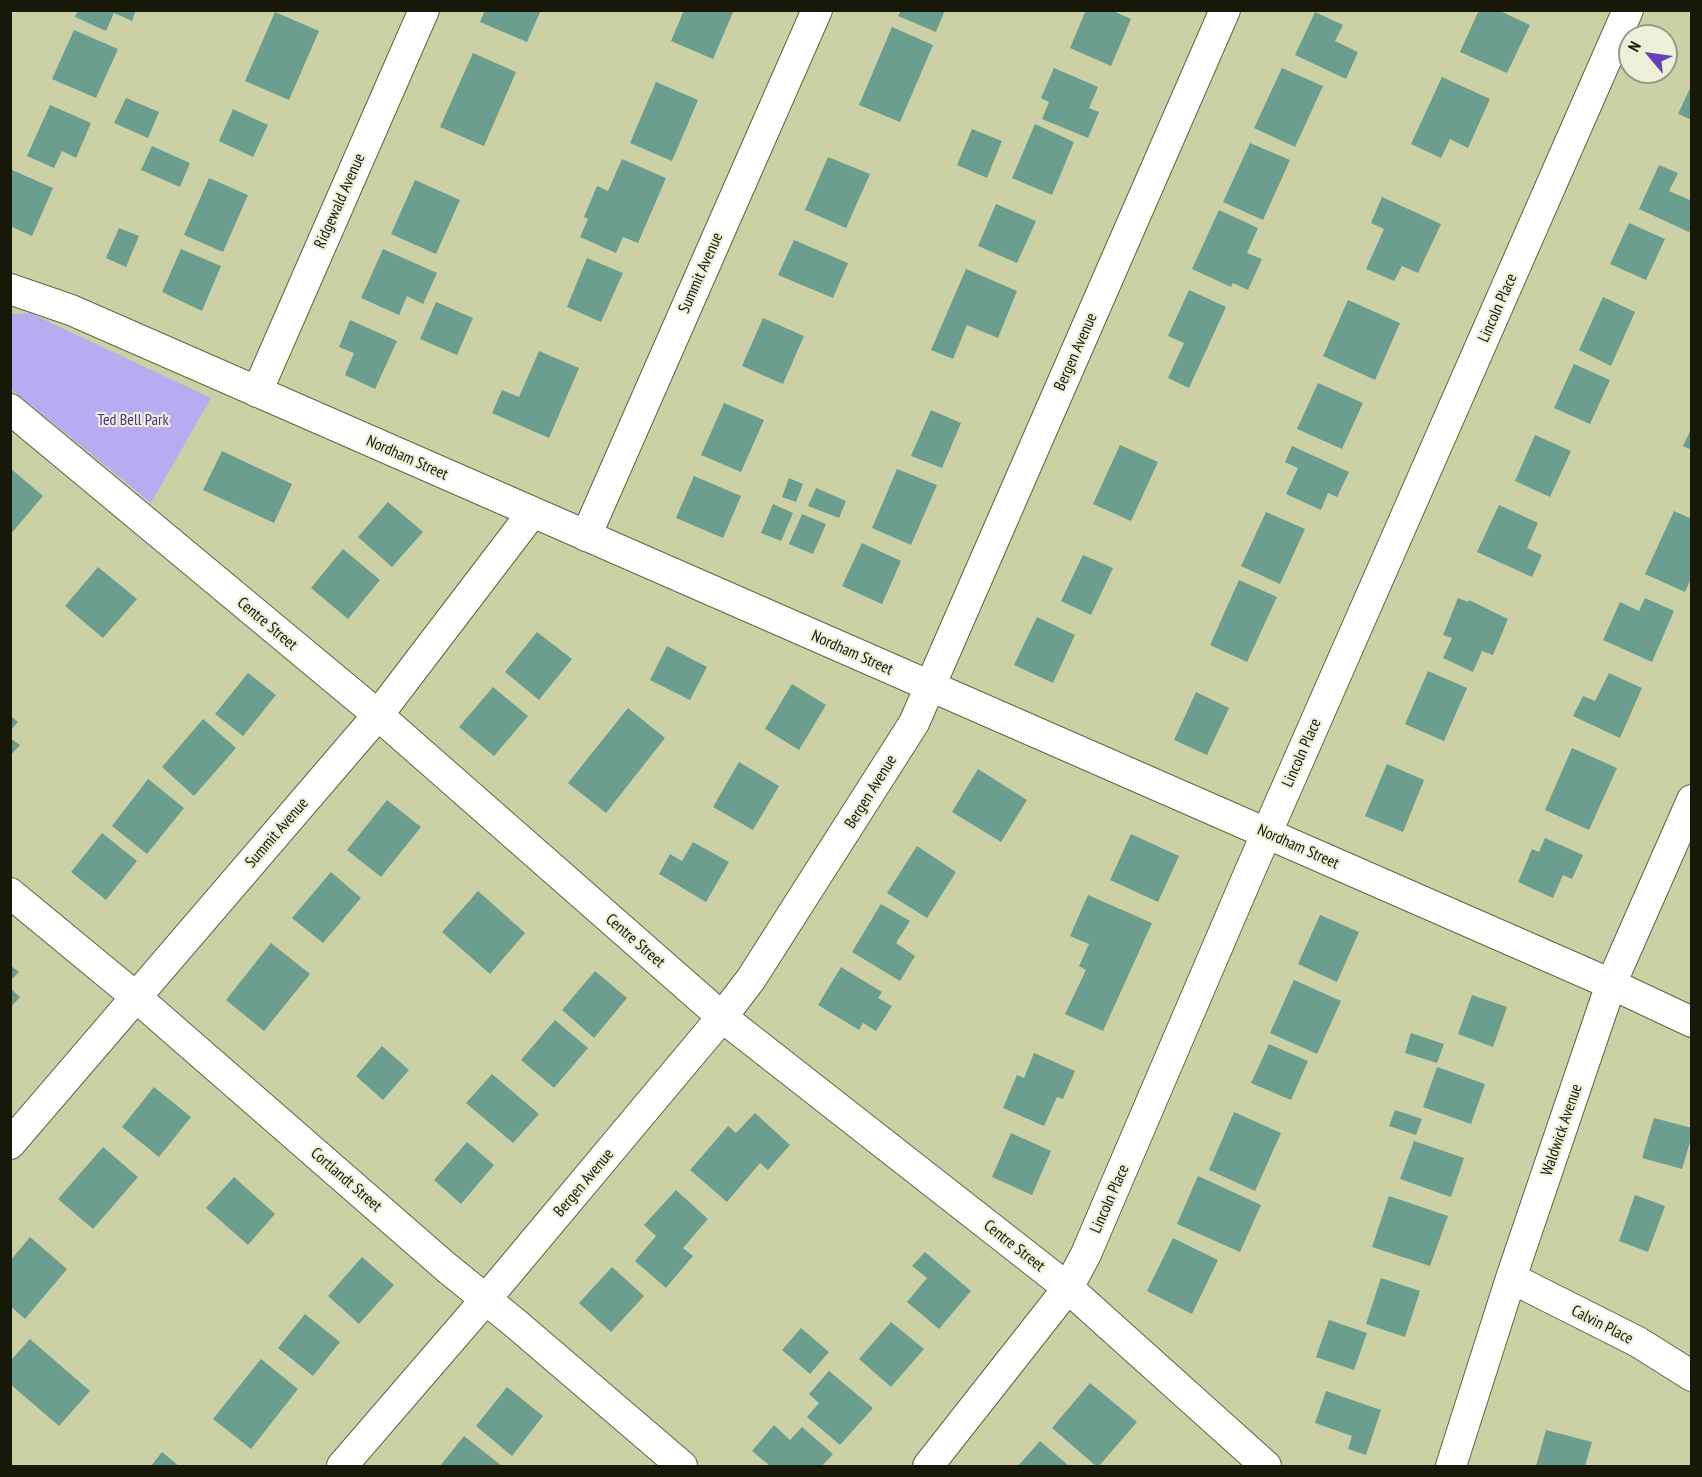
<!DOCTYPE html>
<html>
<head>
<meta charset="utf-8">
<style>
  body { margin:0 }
  #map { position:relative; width:1702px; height:1477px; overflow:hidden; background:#ccd1a5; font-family:"PT Sans Narrow",sans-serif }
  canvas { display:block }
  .frame { position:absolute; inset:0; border:12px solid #171808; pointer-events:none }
  .north { position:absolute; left:1618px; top:24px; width:60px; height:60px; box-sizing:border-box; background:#edf0d9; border:2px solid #979a85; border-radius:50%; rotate:299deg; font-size:16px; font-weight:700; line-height:24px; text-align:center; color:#171808 }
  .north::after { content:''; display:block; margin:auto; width:21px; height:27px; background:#6641b9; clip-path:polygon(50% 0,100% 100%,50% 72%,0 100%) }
</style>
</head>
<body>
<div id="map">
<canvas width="1702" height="1477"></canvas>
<div class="frame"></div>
<div class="north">N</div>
</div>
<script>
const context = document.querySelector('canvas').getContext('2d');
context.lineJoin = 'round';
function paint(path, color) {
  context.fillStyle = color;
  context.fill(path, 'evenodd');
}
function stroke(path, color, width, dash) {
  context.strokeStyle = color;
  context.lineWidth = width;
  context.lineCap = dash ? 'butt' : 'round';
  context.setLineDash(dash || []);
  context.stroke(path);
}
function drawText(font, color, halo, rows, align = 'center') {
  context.font = font + ' "PT Sans Narrow",sans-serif';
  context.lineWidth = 4.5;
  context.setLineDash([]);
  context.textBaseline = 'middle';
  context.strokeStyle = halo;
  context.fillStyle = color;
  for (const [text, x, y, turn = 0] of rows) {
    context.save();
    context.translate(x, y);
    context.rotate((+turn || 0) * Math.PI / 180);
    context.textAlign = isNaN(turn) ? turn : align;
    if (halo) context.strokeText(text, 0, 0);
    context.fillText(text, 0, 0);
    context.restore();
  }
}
const green = new Path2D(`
  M30,313L211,398L151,503L11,389V314Z`);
const building = new Path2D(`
  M78,10H136L132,21L114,13L106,31L75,17Z
  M485,10H541L527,42L480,22Z
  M684,10H734L713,59L671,41Z
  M901,10H945L936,32L898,16Z
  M1086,10H1111L1131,19L1111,66L1070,48Z
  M1479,10H1498L1530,25L1507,73L1460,52Z
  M275,12L319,31L289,100L245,81Z
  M1315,12L1343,25L1335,41L1358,52L1346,79L1295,55Z
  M892,27L933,45L900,122L859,105Z
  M74,30L118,49L96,98L52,79Z
  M473,53L516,72L484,146L440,127Z
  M1054,68L1098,87L1089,108L1099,112L1088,138L1042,119L1049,102L1041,98Z
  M1282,68L1323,86L1295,147L1254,128Z
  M1442,77L1490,99L1468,148L1450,139L1441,158L1411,144Z
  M656,82L698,100L672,161L630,143Z
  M1692,84V120L1678,114Z
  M126,98L159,112L148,138L114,123Z
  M50,105L91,123L76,158L62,151L54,168L27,156Z
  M233,109L268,125L253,157L219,141Z
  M1035,124L1074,142L1052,195L1012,178Z
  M972,129L1002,141L987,178L957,165Z
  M1250,143L1290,160L1263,220L1223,202Z
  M152,146L190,163L180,187L141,170Z
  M828,157L870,174L846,228L805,210Z
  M622,159L666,178L638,243L623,237L616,253L580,237L588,219L584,217L597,186L608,191Z
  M1659,165L1678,173L1669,191L1692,201V227L1689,232L1639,209Z
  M12,170L53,188L32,236L10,226V174Z
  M209,178L248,195L223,252L184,235Z
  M415,180L460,200L436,254L391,234Z
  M1382,197L1441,224L1418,273L1402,266L1394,281L1366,269L1384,229L1371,223Z
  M996,204L1036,221L1017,263L978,246Z
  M1219,210L1258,228L1247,253L1262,259L1248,290L1233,283L1231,287L1192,269Z
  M1629,223L1665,239L1646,280L1610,264Z
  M119,228L139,236L126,267L106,258Z
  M794,240L848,263L833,298L778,275Z
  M181,249L221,266L202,311L162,292Z
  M383,249L437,273L423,304L407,296L399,315L361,298Z
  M587,258L623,273L601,322L567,307Z
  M966,269L1017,291L998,338L967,325L953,359L931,350Z
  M1189,290L1226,307L1189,388L1168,378L1184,343L1168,336Z
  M1603,297L1635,312L1611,366L1579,350Z
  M1348,300L1400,323L1375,380L1323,356Z
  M436,302L473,318L457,355L420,339Z
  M763,318L804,336L783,384L742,366Z
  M350,320L397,341L375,389L345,375L354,353L339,347Z
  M539,351L579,368L549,438L492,413L502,390L519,397Z
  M1574,364L1610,380L1590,424L1554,408Z
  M1318,383L1363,403L1342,449L1297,429Z
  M724,403L764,420L741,472L701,455Z
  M931,410L961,423L942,468L911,456Z
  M1692,427V450L1683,446Z
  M1535,435L1571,451L1550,497L1515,481Z
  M1120,445L1158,462L1131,521L1093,504Z
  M1292,446L1349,472L1337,497L1328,493L1321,510L1286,494L1298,468L1285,462Z
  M222,451L292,484L274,523L203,490Z
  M10,468L43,496L10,535Z
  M897,469L937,485L911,545L872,528Z
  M694,476L741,496L723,538L676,518Z
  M789,478L803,484L796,502L782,497Z
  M816,488L846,501L839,518L808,506Z
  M388,502L423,532L392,567L358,537Z
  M773,504L793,513L781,541L761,533Z
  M1499,505L1538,523L1527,548L1542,555L1532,577L1477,552Z
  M1674,511L1692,519V577L1685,592L1645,574Z
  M1266,512L1305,529L1280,584L1241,566Z
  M802,514L826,524L813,554L789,544Z
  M862,543L901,561L882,604L842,586Z
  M343,549L380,580L348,619L311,588Z
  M1083,555L1113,568L1091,615L1061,601Z
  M98,567L137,599L103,638L65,606Z
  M1239,580L1277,597L1247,662L1210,645Z
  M1458,598L1468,602L1469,600L1508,619L1493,655L1482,651L1473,672L1443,658L1452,638L1443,635Z
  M1645,598L1674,611L1652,662L1603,640L1620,602L1639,611Z
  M1037,617L1075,635L1053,683L1014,665Z
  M537,632L572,659L539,700L505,672Z
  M667,646L707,667L690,700L650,680Z
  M1428,671L1467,688L1444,741L1405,724Z
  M248,673L276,695L243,736L215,714Z
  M1609,673L1642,688L1620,738L1573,716L1583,696L1595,701Z
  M792,684L826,705L799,750L765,729Z
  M493,687L528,716L494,756L459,727Z
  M1196,692L1229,708L1207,755L1174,740Z
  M628,708L665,738L606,813L568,783Z
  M10,715L18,722L10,731Z
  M203,719L236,748L194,796L162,767Z
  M10,738L20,745L10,756Z
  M1572,748L1617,768L1589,830L1545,810Z
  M739,762L779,786L753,830L713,807Z
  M1387,764L1424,780L1403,832L1365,816Z
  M978,769L1027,800L1001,842L952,812Z
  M148,779L184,808L147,854L112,826Z
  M387,800L421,827L381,877L347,850Z
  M102,833L137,861L106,900L71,872Z
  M1131,834L1179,856L1158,902L1110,880Z
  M1545,838L1583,855L1572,879L1563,875L1553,898L1518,882L1532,849L1539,852Z
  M693,842L729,862L706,902L659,874L670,854L682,861Z
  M917,846L956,872L927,918L887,893Z
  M331,872L361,898L323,943L292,918Z
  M478,891L525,933L490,974L442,932Z
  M1088,895L1152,923L1103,1031L1065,1014L1086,970L1079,966L1089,944L1070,936Z
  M881,904L910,921L896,943L915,956L900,981L852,952Z
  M1320,915L1359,932L1337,982L1298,964Z
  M271,943L310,974L264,1031L226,1000Z
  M10,965L19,972L10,981Z
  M841,967L882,992L878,998L892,1006L876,1031L863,1023L859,1030L818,1005Z
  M595,971L627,998L594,1038L562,1010Z
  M1294,980L1341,1001L1317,1054L1270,1033Z
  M10,988L20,997L10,1008Z
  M1472,995L1507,1007L1493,1047L1458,1034Z
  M555,1020L588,1048L554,1088L521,1060Z
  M1411,1033L1444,1044L1437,1063L1405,1053Z
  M1269,1044L1308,1061L1291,1100L1251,1083Z
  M382,1046L409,1070L383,1100L356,1076Z
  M1034,1053L1075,1071L1063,1099L1057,1097L1044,1126L1003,1108L1017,1075L1024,1078Z
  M1437,1067L1485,1084L1471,1124L1423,1107Z
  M492,1074L539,1114L513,1143L466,1103Z
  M154,1087L191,1117L159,1157L122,1127Z
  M1395,1110L1422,1119L1416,1135L1389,1126Z
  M1234,1112L1281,1133L1255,1191L1209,1170Z
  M755,1113L790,1145L768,1170L760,1163L727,1202L690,1170L728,1126L736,1133Z
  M1654,1118L1692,1128V1135L1682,1169L1642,1158Z
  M1011,1133L1051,1151L1032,1195L992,1177Z
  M1414,1141L1464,1158L1451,1197L1400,1179Z
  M467,1142L494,1165L461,1204L434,1180Z
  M103,1147L138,1177L93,1229L58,1199Z
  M1198,1176L1261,1205L1240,1252L1177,1224Z
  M234,1177L275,1214L248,1245L206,1208Z
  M676,1190L708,1219L683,1248L693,1256L666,1288L635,1261L656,1236L644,1225Z
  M1635,1195L1665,1206L1648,1252L1619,1241Z
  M1389,1196L1448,1216L1430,1266L1372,1247Z
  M30,1237L67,1269L25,1319L10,1306V1261Z
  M1173,1238L1218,1260L1192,1314L1147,1291Z
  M925,1252L971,1291L939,1329L907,1302L927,1278L912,1266Z
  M362,1257L394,1285L359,1324L328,1296Z
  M612,1267L644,1296L611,1332L579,1303Z
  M1381,1278L1420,1291L1405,1337L1366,1324Z
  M305,1314L340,1342L313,1376L278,1348Z
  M1329,1320L1367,1333L1354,1370L1316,1357Z
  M891,1322L924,1349L891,1387L859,1359Z
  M801,1328L829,1352L810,1374L782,1350Z
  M30,1339L90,1391L59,1426L10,1384V1361Z
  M261,1359L298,1389L251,1449L213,1419Z
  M829,1371L873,1408L840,1445L807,1417L819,1403L809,1394Z
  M1090,1383L1137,1422L1099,1466H1096L1052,1428Z
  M507,1387L543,1416L512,1456L476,1426Z
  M1326,1391L1381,1410L1366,1455L1348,1449L1352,1436L1315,1423Z
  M774,1425L790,1440L802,1427L833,1454L822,1466H770L752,1451Z
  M1546,1430L1592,1442L1585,1466H1536Z
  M464,1436L502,1466H440Z
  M1040,1441L1069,1466H1018Z
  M162,1452L179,1466H151Z`);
const minor = new Path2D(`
  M10,289L71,310L1611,984L1692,1022
  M257,392L424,10
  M10,409L378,715L722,1017L1068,1288L1266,1466
  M586,536L817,10
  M10,893L136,997L447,1268L515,1323L682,1466
  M10,1144L378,715L532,513
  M1511,1278L1638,1342L1692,1376
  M342,1466L486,1299L722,1017L751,979L914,723L1225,10
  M928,1466L1068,1288L1086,1254L1250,871L1628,10
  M1451,1466L1511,1278L1611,984L1692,800`);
const streetNames = [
  ["Ridgewald Avenue",340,201,-66],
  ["Summit Avenue",701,273,-66],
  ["Lincoln Place",1498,308,-66],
  ["Bergen Avenue",1076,352,-66],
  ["Nordham Street",407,458,24],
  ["Centre Street",267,624,40],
  ["Nordham Street",852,653,24],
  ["Lincoln Place",1302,753,-66],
  ["Bergen Avenue",871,792,-58],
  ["Summit Avenue",277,833,-49],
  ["Nordham Street",1298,847,24],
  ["Centre Street",635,941,41],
  ["Waldwick Avenue",1562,1130,-71],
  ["Cortlandt Street",346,1180,41],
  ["Bergen Avenue",584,1183,-50],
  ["Lincoln Place",1110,1199,-66],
  ["Centre Street",1014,1246,38],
  ["Calvin Place",1602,1325,27]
];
const parkNames = [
  ["Ted Bell Park",133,420]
];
paint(green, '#b8abf1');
paint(building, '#6b9e8e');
stroke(minor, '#61653d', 32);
stroke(minor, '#fff', 30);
drawText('16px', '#171808', '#edf0d9', streetNames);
drawText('16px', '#4f2d96', '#edf0d9', parkNames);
</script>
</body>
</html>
